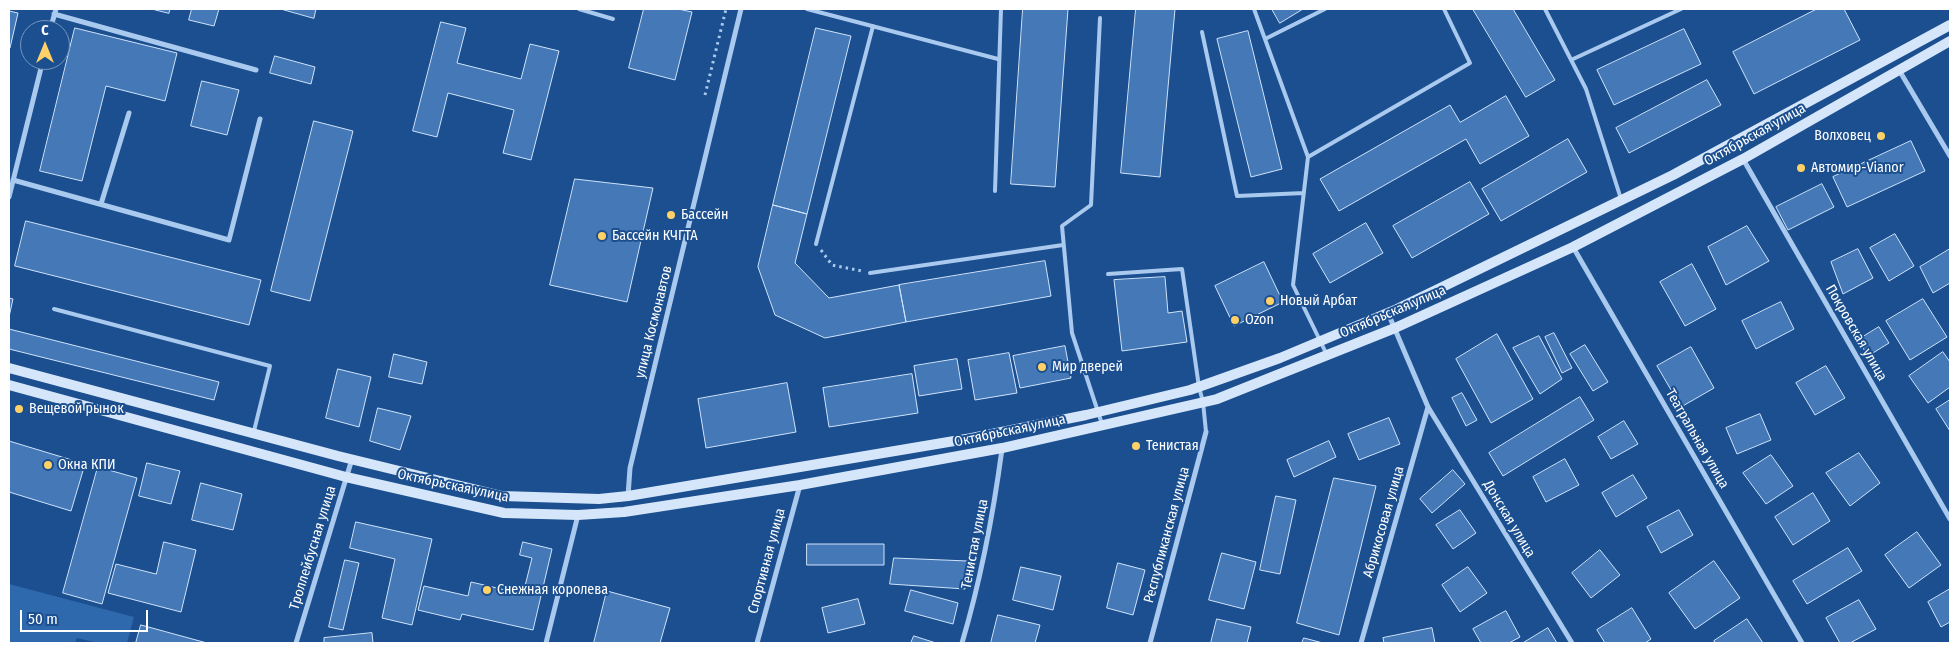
<!DOCTYPE html>
<html>
<head>
<meta charset="utf-8">
<style>
  body { margin:0 }
  #map { position:relative; width:1959px; height:652px; overflow:hidden; background:#1b4f8f; font-family:"Fira Sans Condensed",sans-serif }
  canvas { display:block }
  .frame { position:absolute; inset:0; border:10px solid #fff; pointer-events:none }
  .north { position:absolute; left:20px; top:20px; width:50px; height:50px; box-sizing:border-box; background:#1b4f8f; border:1px solid #7695bc; border-radius:50%; rotate:0deg; font-size:14px; font-weight:700; line-height:20px; text-align:center; color:#fff }
  .north::after { content:''; display:block; margin:auto; width:18px; height:22px; background:#ffd166; clip-path:polygon(50% 0,100% 100%,50% 72%,0 100%) }
  .scale { position:absolute; left:20px; top:610px; width:128px; height:22px; box-sizing:border-box; border:2px solid #fff; border-top:0; padding-left:6px; font-size:15px; line-height:18px; white-space:nowrap; color:#fff; -webkit-text-stroke:4px #1b4f8f; paint-order:stroke }
</style>
</head>
<body>
<div id="map">
<canvas width="1959" height="652"></canvas>
<div class="frame"></div>
<div class="north">С</div>
<div class="scale">50 m</div>
</div>
<script>
const context = document.querySelector('canvas').getContext('2d');
context.lineJoin = 'round';
function paint(path, color) {
  context.fillStyle = color;
  context.fill(path, 'evenodd');
}
function stroke(path, color, width, dash) {
  context.strokeStyle = color;
  context.lineWidth = width;
  context.lineCap = dash ? 'butt' : 'round';
  context.setLineDash(dash || []);
  context.stroke(path);
}
function drawText(font, color, halo, rows, align = 'center') {
  context.font = font + ' "Fira Sans Condensed",sans-serif';
  context.lineWidth = 4;
  context.setLineDash([]);
  context.textBaseline = 'middle';
  context.strokeStyle = halo;
  context.fillStyle = color;
  for (const [text, x, y, turn = 0] of rows) {
    context.save();
    context.translate(x, y);
    context.rotate((+turn || 0) * Math.PI / 180);
    context.textAlign = isNaN(turn) ? turn : align;
    if (halo) context.strokeText(text, 0, 0);
    context.fillText(text, 0, 0);
    context.restore();
  }
}
const green = new Path2D(`
  M9,584L134,617L127,643H98L77,638L75,643H9Z`);
const building = new Path2D(`
  M152,9H170L169,13Z
  M192,9H219L214,26L189,20Z
  M281,9H316L314,18Z
  M644,9H678L692,12L675,80L629,68Z
  M1023,9H1068L1055,187L1011,184Z
  M1136,9H1175L1160,177L1121,173Z
  M1272,9H1303L1280,23Z
  M1473,9H1513L1555,80L1526,97Z
  M1817,9H1844L1860,40L1754,94L1733,52Z
  M9,11L18,13L10,48L9,47Z
  M441,22L466,28L457,63L521,79L530,44L559,51L531,160L503,153L514,110L448,93L437,137L413,131Z
  M75,28L177,53L165,101L106,86L82,181L40,171Z
  M816,28L851,36L807,214L773,205Z
  M1684,29L1701,64L1614,105L1597,70Z
  M1248,31L1282,169L1251,177L1217,39Z
  M275,56L315,67L311,84L270,73Z
  M1707,80L1721,105L1629,153L1616,128Z
  M202,81L239,90L227,135L191,126Z
  M1506,96L1529,136L1480,164L1466,139L1339,211L1320,179L1450,105L1460,122Z
  M314,121L353,131L310,301L271,291Z
  M1568,139L1587,172L1501,221L1482,189Z
  M1911,141L1925,171L1847,207L1833,177Z
  M575,179L653,188L627,302L550,285Z
  M1470,182L1489,214L1412,258L1393,226Z
  M1822,184L1834,207L1788,230L1776,207Z
  M773,205L807,214L795,263L829,298L899,285L906,322L825,338L775,315L758,267Z
  M26,221L261,280L249,325L15,266Z
  M1366,223L1383,253L1330,283L1313,254Z
  M1747,226L1769,261L1726,285L1708,247Z
  M1895,234L1914,266L1889,281L1870,248Z
  M1858,249L1873,278L1843,294L1831,262Z
  M1950,249V283L1933,293L1920,267Z
  M1045,261L1051,296L906,322L899,285Z
  M1264,262L1283,302L1234,326L1215,286Z
  M1692,264L1716,309L1685,326L1660,282Z
  M1165,277L1168,313L1182,311L1187,342L1122,351L1114,280Z
  M9,298L13,299L9,317Z
  M1923,299L1947,337L1910,360L1886,321Z
  M1781,302L1794,329L1756,349L1742,321Z
  M1879,327L1889,343L1868,356L1858,340Z
  M9,329L219,382L214,400L9,349Z
  M1554,333L1572,368L1562,373L1545,337Z
  M1497,334L1533,399L1491,423L1456,359Z
  M1539,336L1562,379L1540,394L1513,348Z
  M1585,345L1608,382L1593,391L1570,354Z
  M1065,346L1071,378L1020,388L1013,356Z
  M1691,347L1714,388L1681,407L1657,366Z
  M1943,352L1950,362V387L1928,403L1909,376Z
  M1009,353L1017,393L975,400L968,360Z
  M394,354L427,362L422,384L389,377Z
  M957,359L962,389L919,396L914,366Z
  M1826,366L1845,398L1815,415L1796,383Z
  M338,369L371,377L359,427L326,418Z
  M912,374L918,413L829,427L823,388Z
  M787,383L796,432L706,448L698,399Z
  M1462,393L1477,420L1466,426L1452,398Z
  M1580,397L1594,420L1503,476L1489,453Z
  M1950,400V431L1936,409Z
  M378,408L411,416L400,450L370,441Z
  M1760,414L1771,440L1737,454L1726,428Z
  M1389,418L1400,444L1359,460L1348,434Z
  M1624,421L1638,444L1611,459L1598,437Z
  M9,441L85,464L71,511L9,492Z
  M1329,441L1336,457L1294,477L1287,460Z
  M1859,453L1880,483L1850,506L1826,473Z
  M1771,455L1793,486L1766,504L1743,473Z
  M1565,459L1579,485L1546,502L1533,477Z
  M147,463L180,471L171,504L139,496Z
  M98,467L137,478L102,604L63,593Z
  M1453,470L1465,484L1432,513L1420,499Z
  M1633,475L1647,498L1616,517L1602,493Z
  M1334,478L1376,486L1339,635L1297,623Z
  M201,483L242,494L233,530L192,520Z
  M1813,493L1830,521L1793,545L1775,517Z
  M1276,496L1296,500L1280,574L1260,570Z
  M1460,510L1476,533L1453,549L1436,525Z
  M1679,510L1693,535L1661,553L1647,527Z
  M356,522L432,539L412,625L382,618L395,559L350,548Z
  M1917,532L1941,565L1909,588L1885,555Z
  M164,542L196,550L181,612L108,593L116,564L156,574Z
  M523,542L552,549L533,630L462,614L460,620L418,610L424,586L468,596L471,582L523,594L532,558L520,555Z
  M807,544H884V565H807Z
  M1848,548L1862,571L1807,604L1793,581Z
  M1600,550L1620,575L1591,598L1572,573Z
  M1222,553L1256,562L1244,609L1209,600Z
  M894,558L968,561L965,589L890,584Z
  M345,560L359,563L343,630L329,627Z
  M1714,561L1740,598L1695,629L1669,593Z
  M1118,563L1145,570L1133,615L1107,608Z
  M1021,567L1061,576L1053,610L1013,600Z
  M1468,567L1487,593L1460,612L1442,585Z
  M1950,589V622L1941,627L1928,602Z
  M911,590L958,603L953,624L905,611Z
  M607,591L670,608L660,643H594Z
  M858,599L865,624L828,633L822,608Z
  M1859,600L1876,629L1850,643H1840L1826,618Z
  M1632,608L1651,639L1645,643H1605L1597,630Z
  M1506,611L1520,637L1509,643H1481L1473,629Z
  M998,615L1040,625L1035,643H991Z
  M1217,619L1251,627L1247,643H1211Z
  M1747,619L1763,643H1716L1714,641Z
  M141,625L207,643H136Z
  M1432,628L1435,643H1384L1383,638Z
  M1548,628L1557,643H1523Z
  M372,633L373,643H324V638Z
  M914,636L936,643H911Z
  M1304,638L1323,643H1302Z`);
const path = new Path2D(`
  M705,95L726,9
  M821,250L832,265L862,271`);
const lane = new Path2D(`
  M579,9L613,19
  M807,9L998,59
  M1254,9L1308,157L1293,285L1327,355
  M1545,9L1586,89L1621,199
  M1100,18L1091,205L1062,226L1072,333L1102,424
  M1202,32L1237,196L1304,193
  M1265,39L1325,9
  M1571,60L1681,9
  M1308,157L1470,63L1444,9
  M995,191L1001,9
  M816,244L873,26
  M870,273L1063,245
  M1108,274L1182,269L1199,387L1203,402L1206,432
  M54,309L270,366L254,431`);
const street = new Path2D(`
  M54,14L256,70
  M50,30L56,9
  M1899,70L1950,156
  M1743,159L1950,519
  M13,180L229,240L260,119
  M9,197L43,60
  M101,204L129,113
  M1573,247L1802,643
  M1388,313L1428,407L1572,643
  M628,496L630,468L741,9
  M296,643L352,459
  M546,643L578,515
  M757,643L800,485
  M962,643C981,579 993,516 1002,449
  M1150,643L1206,432
  M1361,643L1428,407`);
const secondary = new Path2D(`
  M9,368L338,456L502,496L599,499L628,496L972,438L1086,415L1190,390L1280,358L1397,309L1673,175L1950,25
  M9,385L346,477L504,513L578,515L624,512L800,485L1002,448L1217,399L1395,328L1573,247L1743,159L1950,41`);
const markers = [
  [1881,136,5,"#ffd166"],
  [1801,168,5,"#ffd166"],
  [671,215,5,"#ffd166"],
  [602,236,5,"#ffd166"],
  [1270,301,5,"#ffd166"],
  [1235,320,5,"#ffd166"],
  [1042,367,5,"#ffd166"],
  [19,409,5,"#ffd166"],
  [1136,446,5,"#ffd166"],
  [48,465,5,"#ffd166"],
  [487,590,5,"#ffd166"]
];
const streetNames = [
  ["Октябрьская улица",1755,135,-29],
  ["Октябрьская улица",1393,312,-23],
  ["улица Космонавтов",654,322,-76],
  ["Покровская улица",1856,333,60],
  ["Октябрьская улица",1010,431,-12],
  ["Театральная улица",1697,439,60],
  ["Октябрьская улица",453,486,12],
  ["Донская улица",1509,519,59],
  ["Абрикосовая улица",1384,522,-74],
  ["Республиканская улица",1167,535,-75],
  ["Тенистая улица",975,544,-79],
  ["Троллейбусная улица",313,548,-73],
  ["Спортивная улица",767,561,-75]
];
const poiNames = [
  ["Волховец",1871,136,"right"],
  ["Автомир-Vianor",1811,168],
  ["Бассейн",681,215],
  ["Бассейн КЧГТА",612,236],
  ["Новый Арбат",1280,301],
  ["Ozon",1245,320],
  ["Мир дверей",1052,367],
  ["Вещевой рынок",29,409],
  ["Тенистая",1146,446],
  ["Окна КПИ",58,465],
  ["Снежная королева",497,590]
];
paint(green, '#2e69ad');
paint(building, '#4478b7');
stroke(building, '#cfe3fa', 1);
stroke(path, '#a9c9ee', 3, [2.5, 4]);
stroke(lane, '#a9c9ee', 4);
stroke(street, '#a9c9ee', 5);
stroke(secondary, '#d6e6fa', 10);
for (const [x, y, r, color] of markers) {
  const dot = new Path2D();
  dot.arc(x, y, r, 0, 2 * Math.PI);
  context.fillStyle = color;
  context.fill(dot);
  stroke(dot, '#1b4f8f', 2);
}
drawText('14px', '#fff', '#1b4f8f', streetNames);
drawText('14px', '#fff', '#1b4f8f', poiNames, 'left');
</script>
</body>
</html>
